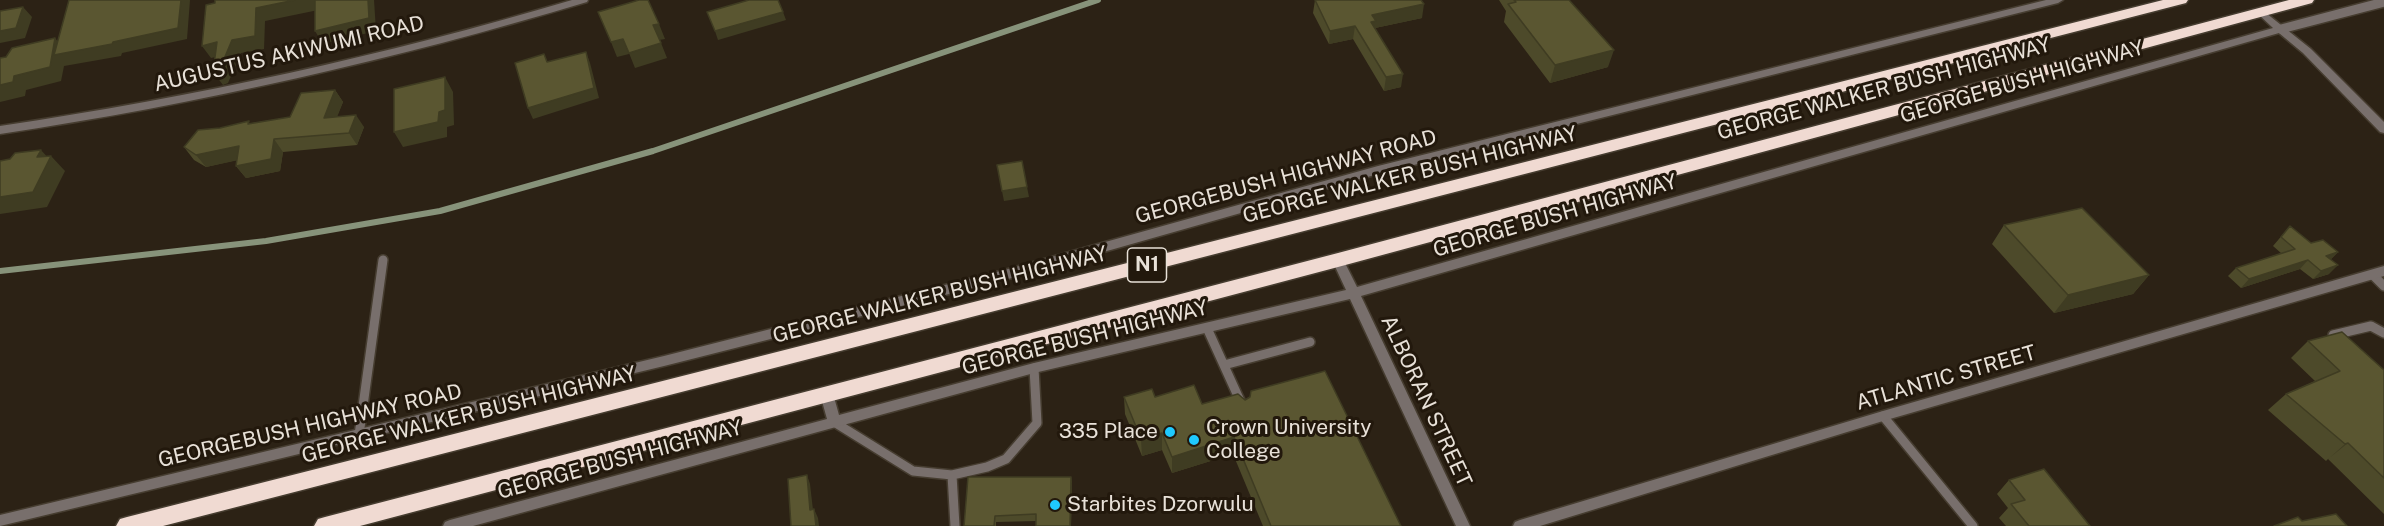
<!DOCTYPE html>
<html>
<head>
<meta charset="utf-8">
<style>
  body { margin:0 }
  canvas { display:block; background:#2c2215 }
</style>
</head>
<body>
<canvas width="2384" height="526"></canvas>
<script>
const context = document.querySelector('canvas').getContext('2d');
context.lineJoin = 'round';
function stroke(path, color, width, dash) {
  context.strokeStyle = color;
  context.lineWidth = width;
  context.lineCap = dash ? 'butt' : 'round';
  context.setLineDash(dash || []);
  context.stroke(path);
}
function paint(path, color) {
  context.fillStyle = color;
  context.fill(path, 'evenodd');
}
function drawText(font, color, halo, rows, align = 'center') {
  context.font = font + ' "Public Sans",sans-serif';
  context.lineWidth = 6;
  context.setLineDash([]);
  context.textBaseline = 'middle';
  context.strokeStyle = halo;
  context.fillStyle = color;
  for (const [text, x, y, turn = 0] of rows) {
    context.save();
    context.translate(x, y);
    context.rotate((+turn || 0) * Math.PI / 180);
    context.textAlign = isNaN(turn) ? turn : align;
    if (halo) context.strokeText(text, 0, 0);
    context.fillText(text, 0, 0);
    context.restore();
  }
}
const stream = new Path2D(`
  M0,271L266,241L440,211L653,151L1098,0`);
const lane = new Path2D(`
  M2281,29L2384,2
  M2373,275L2384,286
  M1207,328L1242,405
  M2333,335L2371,326L2384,333
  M1224,365L1310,342
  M1883,416L1973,526
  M834,422L913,471L952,475L987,467L1006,459L1037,423L1034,368
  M359,435L383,260
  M952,475L955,526`);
const street = new Path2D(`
  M572,0H588L587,2C394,60 199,104 0,134V126C194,97 384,56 572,0Z
  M2046,0H2063L2058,3L1378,174L1012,278L664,366L0,526V515L664,356L1012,268L1378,166Z
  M2261,9L2311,49L2384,122V133L2380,132L2303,53L2279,33L1361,296L1470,526H1456L1350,299L1034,373L473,526H443L445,522L450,520L827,419L820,394L822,390L827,389L832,390L839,415L1034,363L1346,290L1332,260L1338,255L1342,257L1357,287L2273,28L2256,12Z
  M2384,266V276L1883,421L1540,526H1513L1515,522L1520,520L1883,411Z`);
const highway = new Path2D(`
  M2163,0H2188L2186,3L163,526H116L120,519L127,517Z
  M2289,0H2314L2312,3L1338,267L360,526H314L318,519L325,517L1338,253Z`);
const wall = new Path2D(`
  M1315,0L1422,18L1375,28L1401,87L1384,91L1353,39L1329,44L1313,13Z
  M1499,0H1569L1608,67L1550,83L1504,22L1506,11Z
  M335,90L343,102L337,116L364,127L357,145L283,152L280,171L246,178L236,166L237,160L206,167L194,160L184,147L220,128L290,117Z
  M2004,225L2149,275L2133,294L2054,313L1992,244Z
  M2290,226L2311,243L2338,252L2331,259L2329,274L2313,279L2300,269L2241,288L2228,276L2236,268L2281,253L2273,246Z
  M2308,341L2384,370V514L2328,459L2326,461L2268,410L2286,394L2315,381L2291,358Z
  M1124,397H1155L1202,404L1401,526H1263L1233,454L1172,473L1162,450L1142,456L1125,414Z
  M1071,477L1072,483L1071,526H1036V521L996,522V526H964Z
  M2009,480L2090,526H2006L1999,518L2008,508L1997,494Z`);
const shadedWall = new Path2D(`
  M181,0H190L187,39L122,53L121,56L64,66L61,81L26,90L25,96L0,102V85L14,76L55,38L66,52Z
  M295,0H317L323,9L265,21L264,49L241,53L228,83L223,85L213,72L225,55L211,58L202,46L217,42L256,8Z
  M368,0H374L376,31L323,44L315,31Z
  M1424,4L1422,18L1375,28L1374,35L1369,36L1372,15Z
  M23,7L32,17L25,38L0,43V31Z
  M783,12L786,20L718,40L715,31Z
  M659,24L665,39L659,40L653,25Z
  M1355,26L1353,39L1329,44L1330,31Z
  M623,39L629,54L617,57L611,42Z
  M661,43L667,58L635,68L629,53Z
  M1614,50L1608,67L1550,83L1555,65Z
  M586,52L590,63L599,98L533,119L528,108Z
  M1403,74L1401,87L1384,91L1386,77Z
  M445,77L453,92L454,125L447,127V137L403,147L394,132L439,112Z
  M335,90L343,102L332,130L324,118Z
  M356,115L364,127L357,145L349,133Z
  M274,139L283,152L280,171L246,178L236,166Z
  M239,146L248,158L206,167L196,155Z
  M41,150L49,159L51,156L65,171L47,207L0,214V197L37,157Z
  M1027,187L1029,197L1004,201L1002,191Z
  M2338,252L2329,261L2326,256Z
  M2308,260L2300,269L2241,288L2249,279Z
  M2338,265L2329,274L2313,279L2321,271Z
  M2149,275L2133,294L2054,313L2068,295Z
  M1162,433V450L1142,456L1141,439Z
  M1234,437L1233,454L1172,473V457Z
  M2348,443L2328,459L2326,461L2345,444Z
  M807,475L810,484L814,519L810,510Z
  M1071,477L1072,483L1071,526H1070Z
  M814,509L818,518L819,526H816Z`);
const building = new Path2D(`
  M69,0H181L178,28L113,42L112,44L54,55Z
  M215,0H295L256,8L255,36L232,40L219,71L213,72L217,42L202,46L206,5L215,3Z
  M315,0H368L369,18L315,31Z
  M639,0H648L659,24L653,25L661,43L629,53L623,39L611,42L598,12Z
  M749,0H778L783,12L715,31L707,12Z
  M1315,0H1421L1424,4L1372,15L1376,21L1371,22L1403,74L1386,77L1355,26L1330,31Z
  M1514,0H1569L1614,50L1555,65L1508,4L1516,2Z
  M23,7L16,28L0,31V11Z
  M55,38L50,67L14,76L13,82L0,85V58L6,57L12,48Z
  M586,52L594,88L528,108L515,63L544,54L547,62Z
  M445,77V110L439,112L438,122L394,132V89Z
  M335,90L324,118L356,115L349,133L274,139L271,159L236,166L239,146L196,155L184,147L198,130L220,128L249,121L248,124L290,117L301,93Z
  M41,150L37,157L51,156L33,192L0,197V161L10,159L15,153Z
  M1022,161L1027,187L1002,191L997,165Z
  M2082,208L2149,275L2068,295L2004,225Z
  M2290,226L2311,243L2323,240L2338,252L2326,256L2338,265L2321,271L2308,260L2249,279L2236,268L2295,249L2281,237Z
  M2342,332L2384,370V478L2348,443L2345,444L2286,394L2340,371L2308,341Z
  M1325,371L1401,526H1271L1234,437L1172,457L1162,433L1141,439L1124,397L1152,389L1155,397L1194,385L1202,404L1238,394L1245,400L1250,397L1251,391Z
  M2044,469L2090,526H2029L2011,504L2025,500L2009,480Z
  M807,475L810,510L814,509L816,526H791L788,479Z
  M968,477H1071L1070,526H1036V514L995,516L994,526H964Z
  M2336,514L2347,526H2274L2298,517L2302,521Z`);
const markers = [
  [1170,432,6,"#1fc9fd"],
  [1194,440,6,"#1fc9fd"],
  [1055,505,6,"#1fc9fd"]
];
const shields = [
  [1147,265,39]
];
const shieldNames = [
  ["N1",1147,265]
];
const streetNames = [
  ["AUGUSTUS AKIWUMI ROAD",289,54,-13],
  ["GEORGE BUSH HIGHWAY",2022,82,-16],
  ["GEORGE WALKER BUSH HIGHWAY",1884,89,-15],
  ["GEORGE WALKER BUSH HIGHWAY",1410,175,-14],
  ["GEORGEBUSH HIGHWAY ROAD",1286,177,-15],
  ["GEORGE BUSH HIGHWAY",1555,216,-16],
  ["GEORGE WALKER BUSH HIGHWAY",940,295,-14],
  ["GEORGE BUSH HIGHWAY",1085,338,-14],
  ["ATLANTIC STREET",1946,378,-16],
  ["ALBORAN STREET",1426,401,65],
  ["GEORGE WALKER BUSH HIGHWAY",469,415,-14],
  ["GEORGEBUSH HIGHWAY ROAD",310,426,-13],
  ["GEORGE BUSH HIGHWAY",620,460,-15]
];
const poiNames = [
  ["Crown University",1206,428],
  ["College",1206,452],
  ["335 Place",1158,432,"right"],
  ["Starbites Dzorwulu",1067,505]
];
stroke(stream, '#87937a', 6);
stroke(lane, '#463d30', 12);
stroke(street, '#463d30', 3);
stroke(highway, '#463d30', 3);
stroke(lane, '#786f6c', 9);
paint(street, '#786f6c');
paint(highway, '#f0dad2');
paint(wall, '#4d4a2a');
paint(shadedWall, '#3f3c22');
paint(building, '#5a5631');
stroke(building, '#3f3c22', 1.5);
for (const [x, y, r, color] of markers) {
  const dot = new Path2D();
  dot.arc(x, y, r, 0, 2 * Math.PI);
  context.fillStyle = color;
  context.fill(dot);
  stroke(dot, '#22180c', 2);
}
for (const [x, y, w] of shields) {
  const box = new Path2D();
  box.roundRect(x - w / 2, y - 17, w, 34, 4.5);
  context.fillStyle = '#22180c';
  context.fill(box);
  stroke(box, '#e8e1d8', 1.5);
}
drawText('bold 20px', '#e8e1d8', null, shieldNames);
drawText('21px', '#e8e1d8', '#22180c', streetNames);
drawText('21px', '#e8e1d8', '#22180c', poiNames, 'left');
</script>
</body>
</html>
